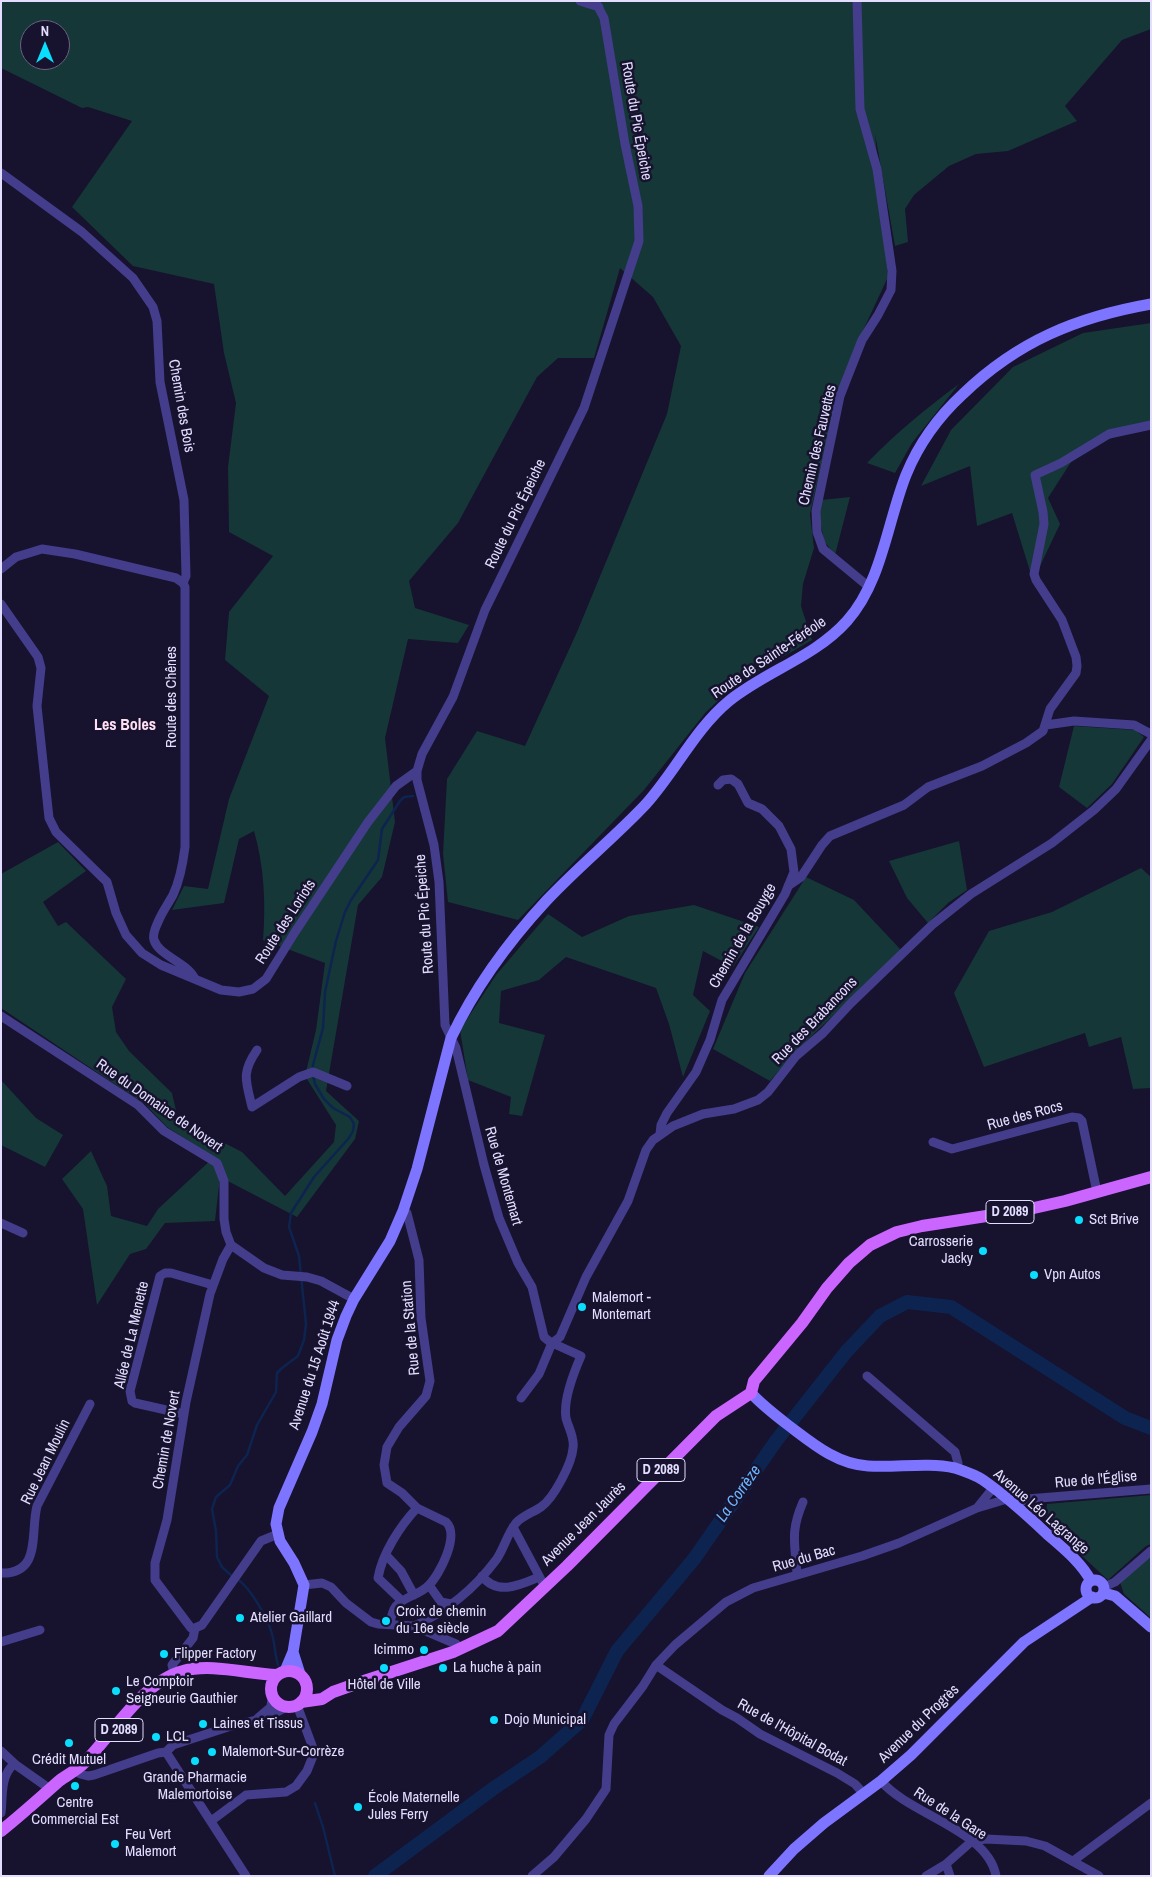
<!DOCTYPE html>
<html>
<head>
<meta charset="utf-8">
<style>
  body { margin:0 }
  #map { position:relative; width:1152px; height:1877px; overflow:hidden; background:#17122d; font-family:"Archivo Narrow",sans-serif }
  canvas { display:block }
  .frame { position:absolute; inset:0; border:2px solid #e3ddff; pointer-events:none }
  .north { position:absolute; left:20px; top:20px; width:50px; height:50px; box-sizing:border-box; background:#17122d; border:1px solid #696381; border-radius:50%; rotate:0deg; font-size:14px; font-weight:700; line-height:20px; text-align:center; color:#e3ddff }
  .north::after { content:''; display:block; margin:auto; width:18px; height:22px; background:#0adeff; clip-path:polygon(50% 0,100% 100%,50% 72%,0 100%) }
</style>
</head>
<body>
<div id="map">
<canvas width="1152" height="1877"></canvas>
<div class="frame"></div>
<div class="north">N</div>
</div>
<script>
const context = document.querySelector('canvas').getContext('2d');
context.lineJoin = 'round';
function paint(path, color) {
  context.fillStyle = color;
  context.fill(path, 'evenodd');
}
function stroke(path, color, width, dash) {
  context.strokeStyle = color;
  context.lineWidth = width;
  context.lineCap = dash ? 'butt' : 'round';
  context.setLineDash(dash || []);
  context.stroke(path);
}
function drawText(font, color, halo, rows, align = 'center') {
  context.font = font + ' "Archivo Narrow",sans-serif';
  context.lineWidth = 5;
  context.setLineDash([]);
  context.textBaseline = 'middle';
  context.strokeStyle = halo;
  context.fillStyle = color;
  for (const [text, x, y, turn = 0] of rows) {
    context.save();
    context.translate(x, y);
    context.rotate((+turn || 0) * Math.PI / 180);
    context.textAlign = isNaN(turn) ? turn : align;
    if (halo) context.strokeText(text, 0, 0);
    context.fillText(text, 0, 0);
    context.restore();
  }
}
const green = new Path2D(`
  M1,1H1151V29L1122,40L1065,106L1077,121L1008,151L976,154L949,166L914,195L905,209L908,242L895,246L875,134L888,277L853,352L833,413L810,514L814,548L803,584L801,606L812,640L736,684L706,712L644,790L518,920L448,902L443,854L447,779L477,731L525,746L577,632L667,414L681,346L653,297L620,268L594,358H558L537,377L458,523L409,581L415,608L469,625L458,643L408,639L385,738L395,822L382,877L358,905L326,1091L359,1121L355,1139L297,1217L220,1177L215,1221L165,1223L146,1249L130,1254L97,1305L83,1209L62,1179L91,1151L107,1186L111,1216L147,1226L158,1209L214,1157L167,1127L146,1105L1,1008V874L58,842L86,871L43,902L58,926L66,922L126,979L112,1007L116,1032L129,1051L172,1093L178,1119L242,1152L285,1196L334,1142L336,1125L305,1076L316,1030L325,963L263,940C266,903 264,866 254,831L239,839L224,903L172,910L184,886L208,889L229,799L269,696L225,660L229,612L273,556L229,532L228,467L236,403L224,353L214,284L133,266L72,207L132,121L88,107L82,108L1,68ZM30,30H60V60H30Z
  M1151,323V426L1080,448L1048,498L1060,524L1033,581L1012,513L977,526L970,466L921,486L951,430L1013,367L1083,333Z
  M959,384L912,443L895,473L867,463C897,432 924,410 959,384Z
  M850,497L835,555L824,541L819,515L821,500Z
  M1074,726L1135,730L1144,737L1112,784L1087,808L1059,787Z
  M959,841L967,890L948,903L928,923L907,898L889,861Z
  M1141,868L1151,877V1088L1133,1089L1121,1037L1089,1047L1085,1033L984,1067L954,993L989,931L1052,912Z
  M806,877L854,900L901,950L794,1053L770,1081L713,1049L745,973Z
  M694,905L759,927L733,967L703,951L693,995L710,1011L683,1077L669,1024L656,988L566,957L539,980L501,991L499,1023L545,1035L522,1116L509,1114L511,1097L468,1080L460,1030L496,975L548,914L582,937L629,916Z
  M1,1080L36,1118L63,1135L45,1167L1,1145Z
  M1151,1495V1544L1146,1546L1108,1580L1044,1521L1047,1504Z
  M1151,1551V1618L1124,1594L1119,1579Z`);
const stream = new Path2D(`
  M232,1576L222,1567L217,1557L216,1531L212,1509L216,1497L230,1485L238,1466L247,1455L257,1425L276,1392L277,1373L282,1368L298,1356L304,1340L306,1324L299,1256L289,1227L291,1213L314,1177L349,1138L353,1131L354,1124L350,1117L333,1108L324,1099L315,1084L313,1075V1065L323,1028L325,992L336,941L345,912L351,900L378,860L382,829L400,801L404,797L413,796
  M237,1579C251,1588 268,1619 272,1634C275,1645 275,1655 278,1665
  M315,1803L323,1827L335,1876`);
const river = new Path2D(`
  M375,1876L494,1788L540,1757L582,1720L617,1651L694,1559L776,1441L846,1352L880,1316L907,1302L951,1307L1125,1418L1151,1428`);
const street = new Path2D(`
  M580,1L599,7
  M857,1L860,109L877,169L892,271L891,290L878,315L862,340L840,396L816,511L817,532L823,549L869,587
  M1,173L82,232L133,278L153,307L157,321L160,382L184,500L186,576L183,583
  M1,569L16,557L42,549L75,554L176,578L183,583L185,587V847C183,863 180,880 173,895C168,904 162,912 158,922C156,927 152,934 154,940C159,956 187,962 195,979
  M1,604L38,657L41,668L37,706L49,818L56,832L107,882L116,913L126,935L142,953L161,965L221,990L239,992L253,989L266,979L295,932L368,822L396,786L417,771
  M1046,725L1074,721L1134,725L1151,734
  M788,886L801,877L822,845L830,836L904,805L928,787L982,766L1026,743L1043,731L1050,709L1076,673L1077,666L1076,657L1062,620L1036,580L1034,574L1044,524L1043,512L1035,475L1061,463L1109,434L1151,425
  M1,1016L138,1105L164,1131L217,1163L224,1181V1219L226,1232L231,1245L264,1268L282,1275L307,1277L321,1281L354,1299
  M257,1050C241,1073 246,1081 252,1107L299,1077L313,1072L347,1086
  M660,1134L661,1125L667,1113L696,1072L710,1040L722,1000L785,894L794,872L791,849L779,826L762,809L748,803L738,784L731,779L723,780L718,785
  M933,1142L952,1149L1072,1117L1079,1118L1082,1121L1097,1192
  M1,1223L23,1233
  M867,1376L955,1452L958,1463L956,1469
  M521,1398L539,1374L552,1343L560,1337L586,1277L628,1201L646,1150L653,1140L673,1126L703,1114L734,1109L758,1100L768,1092L796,1056L823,1033L851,1003L932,925L971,894L1052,843L1094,810L1116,789L1151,740
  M184,1414L135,1403L132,1401L130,1391L160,1276L165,1273H171L213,1285
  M993,1488L977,1508L1007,1499
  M1014,1505L1027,1499L1151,1489
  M513,1527L545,1587
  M386,1555L401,1571L414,1595
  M1,1573C42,1574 30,1533 37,1506L90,1404
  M797,1574C795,1543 790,1532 803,1502
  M482,1576C497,1596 520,1585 539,1577
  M304,1585L322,1583L331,1587L346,1603L371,1622L378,1624L414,1626L456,1644L459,1650
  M429,1585L441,1602L451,1604
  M1104,1587L1115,1582L1151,1551
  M402,1601L378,1578C382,1554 400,1526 417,1508
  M390,1624C391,1618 392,1611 396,1606C405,1596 420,1595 429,1585C440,1574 460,1535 446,1522L417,1508L402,1493L387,1483L384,1465L387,1447L399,1427L426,1396L430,1381L421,1318L419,1260L407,1213L403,1211
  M414,1626C446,1612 475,1588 496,1560C504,1549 507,1534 516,1523C522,1516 534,1512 541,1507C554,1498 572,1463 573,1448C575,1438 568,1427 566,1418C563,1400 574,1372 581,1356L550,1342L544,1337L532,1287L518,1263L499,1218L484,1165L456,1048L445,1025L439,882L434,845L417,780V771L422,754L453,697L485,610L584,408L639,241L638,206L625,144L604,18L595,1
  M195,1628H191L155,1580V1563L167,1520L186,1402L210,1294L223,1259L231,1245
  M195,1628L202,1625L261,1541L278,1534
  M1,1642L40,1630
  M656,1665L722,1710L737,1718L760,1734L837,1773L855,1784L863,1793
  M174,1673L172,1665L193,1638L195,1628
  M258,1718L271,1707L272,1696
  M1,1751L16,1765
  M166,1752L246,1876
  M80,1774L88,1776L94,1775L158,1753L166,1752L173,1745L228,1727L268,1717L286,1707
  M881,1781C910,1815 988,1830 996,1876
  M1,1813C3,1797 0,1777 13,1765H16L50,1789
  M211,1821L246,1795L286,1792L296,1786L307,1771L313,1756V1748L297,1705
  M1073,1861L1151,1803
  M946,1864L950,1876
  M532,1876L554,1857L586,1819L606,1789L609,1735L614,1724L643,1686L656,1665L675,1645L726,1602L753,1588L862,1556L899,1543L977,1508
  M926,1876L946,1864L972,1841L986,1839L1026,1841L1045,1846L1099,1876`);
const secondary = new Path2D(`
  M751,1393C762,1405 775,1415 788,1425C812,1443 836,1464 868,1466C897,1468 926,1462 955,1468C964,1471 976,1475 983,1480C1006,1496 1027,1515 1047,1534C1063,1548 1081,1562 1091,1581
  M1086 1589a9 9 0 1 1 18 0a9 9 0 1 1-18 0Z
  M1104,1593L1115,1596L1151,1627
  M293,1652L300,1674
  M285,1671L293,1652L304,1585L294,1563L280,1541L276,1524L279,1508L312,1432L322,1404L337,1340L346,1316L354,1299L390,1241L403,1211L417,1169L451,1038C475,987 509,941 547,900C579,866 615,837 646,804C675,772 695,729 729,701C766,671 815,657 847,621C882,582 887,523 906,475C919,443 938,417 963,394C1018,341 1077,317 1151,304
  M769,1876L794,1849L824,1823L881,1781L911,1755L1024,1642L1092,1597`);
const primary = new Path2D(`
  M271 1689a18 18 0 1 1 36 0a18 18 0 1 1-36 0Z
  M301,1702L322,1699L333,1692L367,1680L453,1652L498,1631L567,1566L716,1416L751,1393L754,1381L802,1323L827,1288L849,1263L870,1245L897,1232L922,1226L1025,1210L1065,1201L1151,1177
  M1,1831C21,1815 40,1798 59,1781C67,1775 77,1770 84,1763C112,1735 143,1681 183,1671C211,1663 248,1674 277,1675`);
const markers = [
  [1079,1220,5,"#0adeff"],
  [983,1251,5,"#0adeff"],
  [1034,1275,5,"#0adeff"],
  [582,1307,5,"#0adeff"],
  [240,1618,5,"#0adeff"],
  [386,1621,5,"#0adeff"],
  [424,1650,5,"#0adeff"],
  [164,1654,5,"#0adeff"],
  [384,1668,5,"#0adeff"],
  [443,1668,5,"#0adeff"],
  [116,1691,5,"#0adeff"],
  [494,1720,5,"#0adeff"],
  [203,1724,5,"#0adeff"],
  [156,1737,5,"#0adeff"],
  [69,1743,5,"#0adeff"],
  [212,1752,5,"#0adeff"],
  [195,1761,5,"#0adeff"],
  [75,1786,5,"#0adeff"],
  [358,1807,5,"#0adeff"],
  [115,1844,5,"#0adeff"]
];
const shields = [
  [1010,1212,48],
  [661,1470,48],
  [119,1730,48]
];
const shieldNames = [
  ["D 2089",1010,1212],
  ["D 2089",661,1470],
  ["D 2089",119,1730]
];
const streetNames = [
  ["Route du Pic Épeiche",636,121,80],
  ["Chemin des Bois",181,406,80],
  ["Chemin des Fauvettes",818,445,-77],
  ["Route du Pic Épeiche",516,514,-64],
  ["Route de Sainte-Féréole",769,658,-34],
  ["Route des Chênes",172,697,-90],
  ["Route du Pic Épeiche",425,914,-94],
  ["Route des Loriots",286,922,-57],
  ["Chemin de la Bouyge",743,936,-60],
  ["Rue des Brabancons",815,1021,-46],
  ["Rue du Domaine de Novert",159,1106,35],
  ["Rue des Rocs",1025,1116,-15],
  ["Rue de Montemart",503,1176,74],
  ["Rue de la Station",411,1328,-95],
  ["Allée de La Menette",132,1335,-77],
  ["Avenue du 15 Août 1944",315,1365,-72],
  ["Chemin de Novert",167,1440,-80],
  ["Rue Jean Moulin",46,1462,-64],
  ["Rue de l'Église",1096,1480,-5],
  ["Avenue Léo Lagrange",1041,1512,41],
  ["Avenue Jean Jaurès",584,1524,-45],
  ["Rue du Bac",804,1559,-16],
  ["Avenue du Progrès",919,1724,-44],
  ["Rue de l'Hôpital Bodat",792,1733,29],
  ["Rue de la Gare",950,1814,33]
];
const poiNames = [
  ["Sct Brive",1089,1220],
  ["Carrosserie",973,1242,"right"],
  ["Jacky",973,1259,"right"],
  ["Vpn Autos",1044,1275],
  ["Malemort -",592,1298],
  ["Montemart",592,1315],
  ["Croix de chemin",396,1612],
  ["du 16e siècle",396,1629],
  ["Atelier Gaillard",250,1618],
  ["Icimmo",414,1650,"right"],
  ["Flipper Factory",174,1654],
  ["La huche à pain",453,1668],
  ["Le Comptoir",126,1682],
  ["Seigneurie Gauthier",126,1699],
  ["Hôtel de Ville",384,1685,"center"],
  ["Dojo Municipal",504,1720],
  ["Laines et Tissus",213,1724],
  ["LCL",166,1737],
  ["Malemort-Sur-Corrèze",222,1752],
  ["Crédit Mutuel",69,1760,"center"],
  ["Grande Pharmacie",195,1778,"center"],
  ["Malemortoise",195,1795,"center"],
  ["École Maternelle",368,1798],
  ["Jules Ferry",368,1815],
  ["Centre",75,1803,"center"],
  ["Commercial Est",75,1820,"center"],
  ["Feu Vert",125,1835],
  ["Malemort",125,1852]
];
const neighbourhoodNames = [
  ["Les Boles",125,726]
];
const waterNames = [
  ["La Corrèze",739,1494,-55]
];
paint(green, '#153737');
stroke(stream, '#0d2450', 2.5);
stroke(river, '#0d2450', 14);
stroke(street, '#433d8c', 9);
stroke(secondary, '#7d75ff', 11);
stroke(primary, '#cb65ff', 12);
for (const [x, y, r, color] of markers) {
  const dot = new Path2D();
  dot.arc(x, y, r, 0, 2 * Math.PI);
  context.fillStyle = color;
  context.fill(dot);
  stroke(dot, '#17122d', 2);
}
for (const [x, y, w] of shields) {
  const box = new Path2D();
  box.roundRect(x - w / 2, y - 11.5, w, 23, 4);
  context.fillStyle = '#17122d';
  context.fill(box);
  stroke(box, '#e3ddff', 1);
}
drawText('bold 14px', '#e3ddff', null, shieldNames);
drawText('15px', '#e3ddff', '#17122d', streetNames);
drawText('15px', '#e3ddff', '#17122d', poiNames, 'left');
drawText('bold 16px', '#ffdff2', '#17122d', neighbourhoodNames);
drawText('italic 16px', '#6cb5ff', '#17122d', waterNames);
</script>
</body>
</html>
